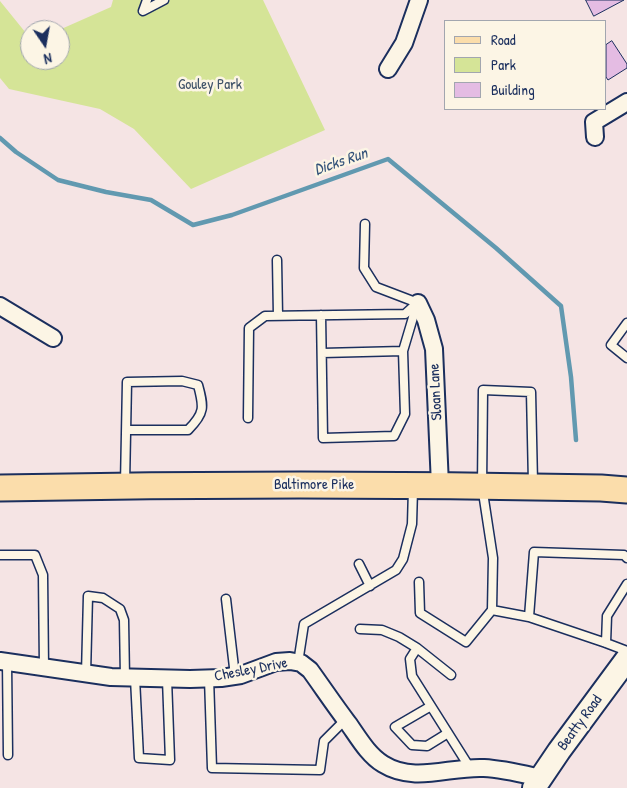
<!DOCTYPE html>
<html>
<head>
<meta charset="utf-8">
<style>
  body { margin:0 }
  #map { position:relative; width:627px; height:788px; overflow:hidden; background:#f5e4e4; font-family:"Patrick Hand",sans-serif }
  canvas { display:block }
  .legend { position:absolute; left:444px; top:20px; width:162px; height:90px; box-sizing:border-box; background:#fcf5e5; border:1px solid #a2a6af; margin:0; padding:6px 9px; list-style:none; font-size:15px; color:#1b2f5e }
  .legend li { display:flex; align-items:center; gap:10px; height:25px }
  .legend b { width:25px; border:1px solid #a2a6af }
  .north { position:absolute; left:20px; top:20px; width:50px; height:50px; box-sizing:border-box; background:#fcf5e5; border:1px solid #a2a6af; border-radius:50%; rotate:168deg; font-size:14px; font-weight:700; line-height:20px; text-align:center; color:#1b2f5e }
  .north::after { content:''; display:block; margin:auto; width:18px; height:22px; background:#1b2f5e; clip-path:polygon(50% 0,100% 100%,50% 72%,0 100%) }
</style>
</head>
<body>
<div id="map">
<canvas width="627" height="788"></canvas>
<ul class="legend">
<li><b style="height:6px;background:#fbddab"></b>Road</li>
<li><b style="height:14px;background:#d5e497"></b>Park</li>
<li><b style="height:14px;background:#e4bce3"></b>Building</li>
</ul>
<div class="north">N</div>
</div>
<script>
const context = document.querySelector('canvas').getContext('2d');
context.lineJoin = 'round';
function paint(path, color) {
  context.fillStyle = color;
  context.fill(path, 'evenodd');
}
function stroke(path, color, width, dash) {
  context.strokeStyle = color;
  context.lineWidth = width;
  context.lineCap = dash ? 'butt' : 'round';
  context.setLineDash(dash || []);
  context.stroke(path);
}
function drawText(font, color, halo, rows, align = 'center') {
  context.font = font + ' "Patrick Hand",sans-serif';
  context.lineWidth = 5;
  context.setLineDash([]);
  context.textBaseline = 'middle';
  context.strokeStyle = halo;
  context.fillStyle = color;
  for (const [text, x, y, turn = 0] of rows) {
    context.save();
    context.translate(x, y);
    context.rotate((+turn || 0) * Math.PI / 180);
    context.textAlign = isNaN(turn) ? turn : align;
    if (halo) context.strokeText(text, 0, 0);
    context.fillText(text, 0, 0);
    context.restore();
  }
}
const green = new Path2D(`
  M113,0H263L325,130L191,189L134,129L100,109L9,89L0,78V1L30,38V60H60V30H59L111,7Z`);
const stream = new Path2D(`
  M0,138L16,152L58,180L106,192L151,200L193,225L232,215L388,159L496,248L561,306L571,377L576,440`);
const building = new Path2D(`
  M586,0H624L594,16Z
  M612,41L627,64V68L608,80L606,77V45Z`);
const lane = new Path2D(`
  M147,0L143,11L164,0
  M365,224L364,268L376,287L418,303
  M277,260L278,316
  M321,315L323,438L394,436L405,414L403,351L417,304
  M627,323L611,345L627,358
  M322,353L403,351
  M248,418L249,328L265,316L405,314L416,304
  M125,484L127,382L182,381L198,385C204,407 205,413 188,430H127
  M0,555H35L43,575L44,668
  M627,558L624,555L534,552L529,617L606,643L627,651
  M359,564L370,586
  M419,582L420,613L466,642L492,610L529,617
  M226,599L235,676
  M492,610L493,558L482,486L483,390L531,392L533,483
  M360,629L382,630L399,637L417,648
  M606,643L607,616L627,584
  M7,662L8,755
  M298,663L304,624L396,570L403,559L412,524L413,489
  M86,674L88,596L103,598L120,609L124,620L125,678
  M451,675L417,648L410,659L412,676L470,768
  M135,678L139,758L170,760L167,679
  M209,678L212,768L320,770L324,741L345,720
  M431,706L395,727L412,745L427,746L448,733`);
const street = new Path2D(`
  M388,69L404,43L419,0
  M595,137L594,122L627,102
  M418,303L426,320L434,349L440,485
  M0,306L53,338
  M0,661L111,677L190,679L221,678L241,675L276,662L290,661L301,663L310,670C323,688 335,706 348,723C358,737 368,755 383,764C415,784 450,766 484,768C503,769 523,774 541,778`);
const secondary = new Path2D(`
  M534,788L559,751L627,659`);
const primary = new Path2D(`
  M0,488C200,484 400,484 601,488L627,490`);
const parkNames = [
  ["Gouley Park",210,85]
];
const streetNames = [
  ["Sloan Lane",436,392,-93],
  ["Baltimore Pike",314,485],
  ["Chesley Drive",251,670,-11],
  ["Beatty Road",580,723,-54]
];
const waterNames = [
  ["Dicks Run",341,162,-19]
];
paint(green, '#d5e497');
stroke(stream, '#6199b0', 4.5);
paint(building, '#e4bce3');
stroke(building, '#1b2f5e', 1);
stroke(lane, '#1b2f5e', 11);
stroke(street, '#1b2f5e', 20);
stroke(secondary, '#1b2f5e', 26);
stroke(primary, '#1b2f5e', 29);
stroke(lane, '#fcf5e5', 8);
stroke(street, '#fcf5e5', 16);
stroke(secondary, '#fcf5e5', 22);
stroke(primary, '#fbddab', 25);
drawText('15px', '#405369', '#fcf5e5', parkNames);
drawText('15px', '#1b2f5e', '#fcf5e5', streetNames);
drawText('italic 16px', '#325279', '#fcf5e5', waterNames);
</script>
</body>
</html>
